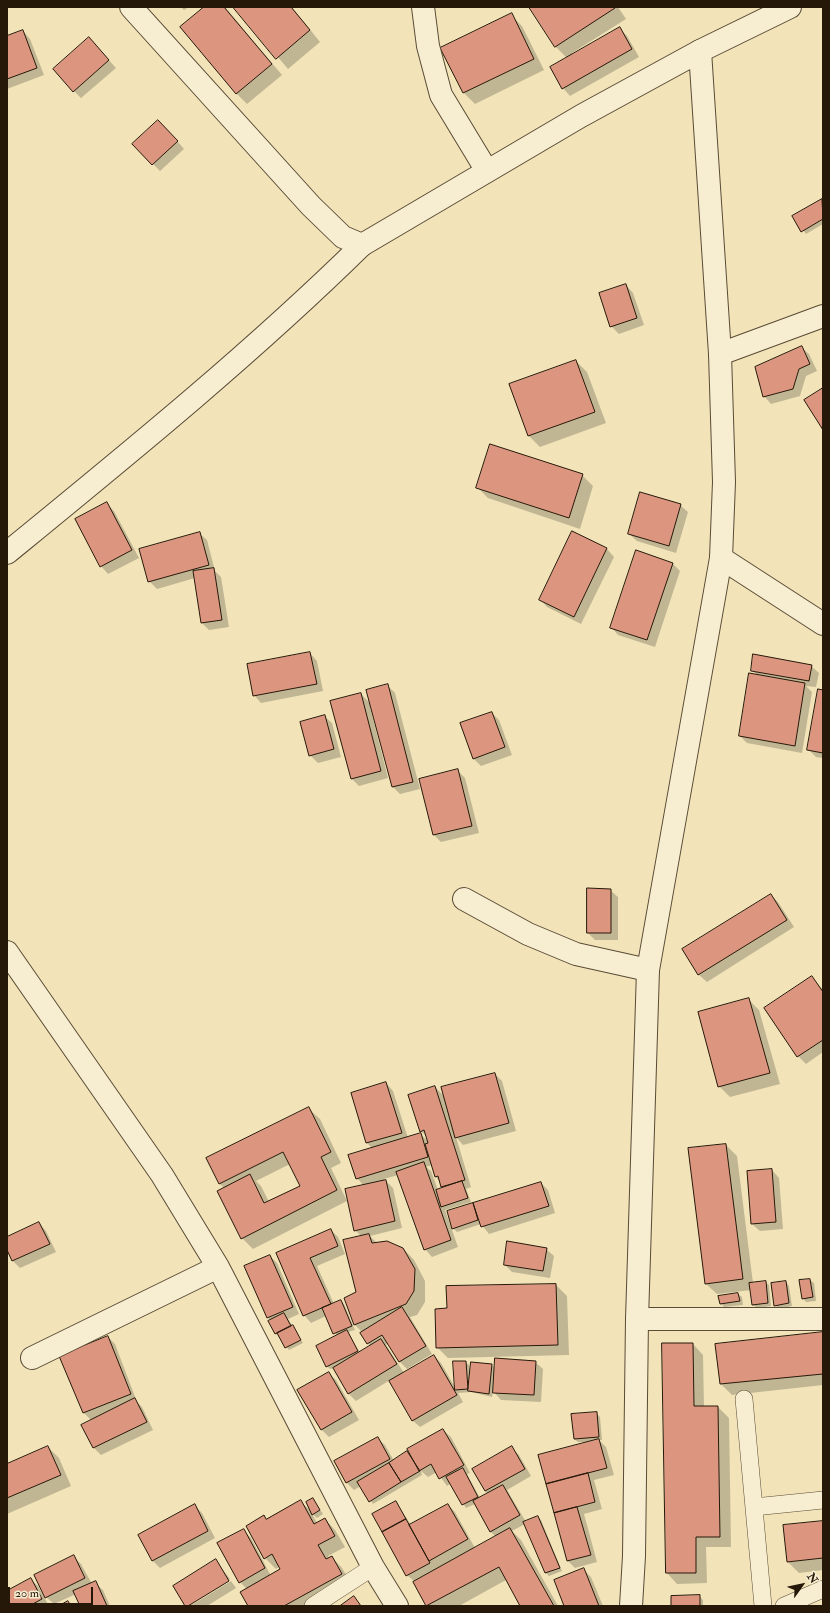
<!DOCTYPE html>
<html>
<head>
<meta charset="utf-8">
<style>
  body { margin:0 }
  #map { position:relative; width:830px; height:1613px; overflow:hidden; background:#f2e4b8; font-family:"IM FELL Double Pica",serif }
  canvas { display:block }
  .frame { position:absolute; inset:0; border:8px solid #261809; pointer-events:none }
  .north { position:absolute; left:782px; top:1565px; width:40px; height:40px; -webkit-text-stroke:3px #f7edd1; paint-order:stroke; rotate:57deg; font-size:11px; font-weight:700; line-height:16px; text-align:center; color:#261809 }
  .north::after { content:''; display:block; margin:auto; width:14px; height:18px; background:#261809; clip-path:polygon(50% 0,100% 100%,50% 72%,0 100%) }
  .scale { position:absolute; left:8px; top:1587px; width:85px; height:18px; box-sizing:border-box; border:2px solid #261809; border-top:0; padding-left:5px; font-size:12px; line-height:14px; white-space:nowrap; color:#261809; -webkit-text-stroke:3px #f7edd1; paint-order:stroke }
</style>
</head>
<body>
<div id="map">
<canvas width="830" height="1613"></canvas>
<div class="frame"></div>
<div class="north">N</div>
<div class="scale">20 m</div>
</div>
<script>
const context = document.querySelector('canvas').getContext('2d');
context.lineJoin = 'round';
function paint(path, color) {
  context.fillStyle = color;
  context.fill(path, 'evenodd');
}
function stroke(path, color, width, dash) {
  context.strokeStyle = color;
  context.lineWidth = width;
  context.lineCap = dash ? 'butt' : 'round';
  context.setLineDash(dash || []);
  context.stroke(path);
}
const shadow = new Path2D(`
  M181,7H189L184,10Z
  M205,7H225L282,75L247,104L236,93Z
  M235,7H292L320,42L288,69Z
  M530,7H618L626,19L572,53L573,55L619,28L627,36L639,57L570,96L563,88L567,58L555,46Z
  M511,15L522,26L544,70L475,104L464,93L442,49Z
  M23,31L30,39L44,75L7,89V37Z
  M96,46L116,68L81,98L74,91Z
  M166,128L184,149L160,171L153,164Z
  M822,200L823,224L806,234L794,216Z
  M626,285L633,293L644,325L619,334L611,326Z
  M801,347L809,354L817,371L806,376L800,396L771,404L764,396Z
  M576,361L587,372L606,423L540,447L529,436Z
  M582,475L593,486L580,529L488,498L477,487Z
  M107,504L114,511L139,558L108,574L101,566Z
  M680,505L688,512L676,553L637,541L629,534Z
  M573,532L607,549L614,557L581,624L547,607L540,599Z
  M199,533L207,540L215,571L221,577L229,627L209,630L202,623L195,578L157,589L149,581Z
  M672,563L680,571L655,647L618,635L611,627Z
  M310,653L317,661L323,691L261,703L254,695Z
  M811,666L819,673L816,687L806,686L812,692L802,753L747,743L740,736L758,676L752,670Z
  M387,685L395,693L420,789L400,794L393,787L371,706L370,707L388,778L359,786L351,778L361,694L371,704Z
  M823,691V758L816,757L809,750Z
  M492,713L499,720L512,755L481,766L474,759L461,724Z
  M324,716L332,723L341,757L318,763L310,755Z
  M457,770L465,778L479,833L441,842L434,835L420,780Z
  M610,890L618,897V940H595L588,933Z
  M771,895L778,902L794,927L707,982L699,975L683,950Z
  M812,977L823,990V1052L806,1064L798,1056L766,1008Z
  M749,1000L759,1010L780,1084L730,1097L719,1086Z
  M495,1074L502,1081L516,1131L463,1145L456,1137L471,1187L466,1189L471,1202L445,1210L458,1247L432,1257L425,1249L398,1175L384,1179L393,1188L402,1228L370,1236L377,1243L403,1248L414,1260L425,1281V1302L417,1315L410,1317L432,1354L407,1369L400,1362L388,1343L386,1345L404,1373L434,1356L441,1363L456,1389L465,1362L469,1365L471,1374L492,1365L495,1368L535,1362L543,1369L541,1402L501,1400L493,1391L492,1397L471,1392L458,1393L463,1402L420,1427L412,1420L390,1380L356,1401L349,1394L334,1368L330,1369L327,1366L337,1336L326,1316L311,1323L304,1315L277,1253L331,1230L338,1237L345,1254L317,1266L334,1304L341,1301L344,1304L355,1330L348,1332L360,1353L370,1346L361,1333H363L354,1324L362,1237L355,1230L364,1186L357,1178L373,1149L367,1143L352,1093L386,1083L393,1091L408,1138L420,1134L429,1142L427,1137L421,1131L435,1087L445,1097ZM432,1165L436,1177L444,1188L438,1190L431,1171L426,1167Z
  M309,1109L320,1119L341,1163L331,1168L347,1201L253,1249L242,1238L224,1188L219,1183ZM290,1164L301,1186L269,1202L261,1186L256,1181Z
  M726,1145L737,1156L753,1283L765,1282L769,1285L771,1306L757,1308L753,1305L751,1290L717,1294L706,1284Z
  M772,1170L779,1178L783,1229L760,1231L752,1224Z
  M541,1183L548,1190L555,1213L489,1234L481,1224L457,1232L453,1228L472,1204Z
  M39,1223L46,1231L56,1252L20,1268L13,1261L7,1248V1238Z
  M546,1249L554,1256L550,1278L512,1272L505,1265Z
  M270,1256L277,1263L299,1314L288,1319L303,1343L289,1350L276,1333L271,1321L268,1317Z
  M810,1280L814,1283L816,1301L806,1302L803,1298Z
  M786,1282L789,1286L792,1306L779,1309L775,1305Z
  M556,1285L567,1296L569,1355L448,1358L437,1347L448,1309L447,1287Z
  M738,1294L742,1297L743,1305L724,1307L721,1303Z
  M823,1333V1385L732,1395L721,1384Z
  M108,1337L115,1344L137,1402L142,1407L153,1430L101,1455L94,1448L83,1426L92,1421L84,1413L61,1356Z
  M693,1344L703,1355L704,1407H718L729,1418L731,1547H706L707,1583L677,1584L667,1573Z
  M328,1373L336,1380L359,1420L329,1437L322,1430L298,1390Z
  M596,1413L600,1417L602,1440H599L606,1447L614,1475L594,1480L602,1509L584,1514L597,1562L575,1568L568,1561L539,1456L590,1442H578L574,1439Z
  M443,1430L451,1437L470,1473L467,1474L480,1498L488,1494L485,1491L512,1448L519,1455L531,1476L507,1490L526,1522L538,1517L541,1520L562,1571L549,1576L546,1573L525,1524L512,1531L521,1540L558,1606H521L506,1580L459,1606H428L415,1582L407,1575L396,1502L411,1525L448,1505L455,1512L475,1548L496,1537L490,1531L475,1504L466,1508L451,1483L447,1486L437,1472L428,1477L421,1471L422,1475L373,1504L361,1486L354,1490L347,1483L335,1461L377,1438L385,1445L394,1461L407,1453L412,1458Z
  M48,1447L59,1458L71,1486L7,1514V1465Z
  M313,1499L323,1514L317,1518L312,1514L317,1523L325,1519L335,1530L345,1547L328,1556L329,1558L332,1557L342,1568L352,1585L314,1606H249L247,1589L240,1582L243,1530L251,1538L271,1576L282,1570L280,1566L276,1569L265,1558L264,1517L267,1520L300,1501L312,1512Z
  M194,1505L202,1513L215,1538L160,1568L153,1561Z
  M823,1522V1570L799,1573L788,1562Z
  M74,1557L81,1564L92,1584L95,1583L103,1590L110,1606H81L76,1594L54,1604L46,1597Z
  M216,1561L230,1579L186,1606Z
  M584,1570L591,1577L603,1606H565Z
  M31,1579L38,1586L49,1606H7V1592Z
  M231,1581L236,1588L207,1606H190Z
  M699,1596L703,1600V1606H672Z`);
const building = new Path2D(`
  M204,7H224L272,64L236,94L180,27Z
  M233,7H291L310,30L276,59Z
  M529,7H615V8L555,47Z
  M512,13L534,59L463,93L440,48Z
  M620,27L632,49L562,89L550,67Z
  M23,30L37,68L7,79V36Z
  M89,37L109,60L73,92L53,69Z
  M158,120L178,141L152,165L132,144Z
  M822,199L823,219L801,232L792,216Z
  M626,284L637,318L610,327L599,293Z
  M802,346L810,364L799,369L793,389L763,397L755,367Z
  M576,360L595,412L528,436L509,384Z
  M823,388V430L804,400Z
  M490,444L583,474L569,518L476,488Z
  M640,492L681,504L669,546L628,534Z
  M107,502L132,550L100,567L75,519Z
  M572,531L607,548L574,617L539,600Z
  M200,532L209,565L148,582L139,549Z
  M636,550L673,563L647,640L610,628Z
  M214,568L222,620L201,623L193,571Z
  M310,652L317,684L253,696L247,664Z
  M753,654L812,665L809,681L751,671Z
  M749,673L805,683L795,746L739,736Z
  M388,684L413,782L392,787L366,690Z
  M818,689L823,690V753L807,750Z
  M361,693L381,771L351,779L330,701Z
  M492,712L505,747L473,759L460,723Z
  M325,715L334,749L309,756L300,722Z
  M458,769L472,826L433,835L419,779Z
  M587,888L611,889V933H587Z
  M771,894L787,920L698,975L682,949Z
  M812,976L823,992V1040L797,1057L764,1008Z
  M749,998L770,1073L718,1087L698,1012Z
  M495,1073L509,1123L455,1138L441,1087Z
  M386,1082L402,1133L366,1143L351,1093Z
  M435,1086L465,1180L441,1187L438,1176L435,1177L425,1144L428,1143L424,1130L420,1132L408,1095Z
  M309,1107L331,1152L321,1157L337,1190L241,1239L217,1191L250,1174L264,1203L300,1186L283,1152L219,1184L206,1158Z
  M421,1133L428,1157L356,1179L348,1155Z
  M726,1144L743,1279L705,1284L688,1148Z
  M424,1162L451,1240L424,1250L396,1172Z
  M772,1169L776,1222L751,1224L747,1171Z
  M386,1180L395,1221L354,1231L345,1189Z
  M462,1181L468,1198L441,1207L436,1190Z
  M541,1182L549,1206L481,1227L473,1203Z
  M473,1203L478,1220L452,1229L447,1211Z
  M39,1222L50,1244L12,1261L7,1250V1237Z
  M331,1229L338,1246L310,1258L331,1304L303,1316L276,1253Z
  M369,1234L372,1243L387,1241L403,1248L415,1269L414,1291L406,1304L354,1325L344,1298L356,1292L343,1240Z
  M507,1241L547,1248L543,1271L504,1265Z
  M270,1255L293,1307L267,1318L244,1266Z
  M810,1279L813,1297L802,1299L799,1280Z
  M766,1281L768,1303L752,1305L749,1283Z
  M786,1281L789,1303L774,1306L771,1283Z
  M556,1284L558,1345L436,1348L435,1309L447,1308L446,1286Z
  M738,1293L740,1301L720,1304L718,1296Z
  M341,1300L352,1326L333,1334L322,1308Z
  M402,1307L426,1346L399,1362L382,1335L367,1344L360,1333Z
  M284,1313L291,1326L275,1334L268,1321Z
  M293,1325L301,1340L285,1348L277,1333Z
  M347,1330L358,1351L326,1367L316,1346Z
  M823,1332V1374L720,1384L715,1344Z
  M108,1336L131,1394L83,1413L59,1356Z
  M381,1339L397,1364L348,1394L333,1368Z
  M662,1343H693L694,1406H718L720,1537H696V1573H666Z
  M434,1355L457,1395L412,1421L389,1381Z
  M495,1358L536,1361L534,1395L493,1393Z
  M453,1361H466L468,1389L455,1390Z
  M471,1362L492,1364L489,1394L468,1391Z
  M329,1372L352,1412L321,1430L297,1390Z
  M135,1398L147,1422L93,1448L81,1425Z
  M597,1412L599,1437L574,1439L571,1414Z
  M443,1429L464,1465L439,1479L431,1464L419,1471L407,1449Z
  M378,1437L390,1459L346,1483L334,1461Z
  M599,1439L607,1468L546,1484L538,1455Z
  M48,1446L61,1475L7,1498V1464Z
  M512,1446L525,1469L485,1491L472,1469Z
  M407,1451L420,1471L401,1482L389,1463Z
  M389,1463L401,1482L369,1502L357,1482Z
  M463,1468L478,1497L462,1505L446,1477Z
  M588,1473L595,1502L554,1513L546,1484Z
  M503,1485L520,1515L490,1532L473,1501Z
  M313,1498L320,1510L312,1515L306,1502Z
  M301,1500L314,1524L325,1518L335,1536L318,1545L326,1559L332,1556L342,1574L284,1606H248L240,1592L280,1569L272,1554L264,1559L246,1526L264,1515L266,1519Z
  M396,1501L406,1519L382,1532L372,1514Z
  M195,1504L208,1531L152,1561L138,1535Z
  M448,1504L468,1539L429,1561L409,1525Z
  M577,1507L591,1555L567,1561L554,1513Z
  M538,1516L560,1568L545,1573L523,1522Z
  M406,1519L430,1563L406,1576L382,1532Z
  M823,1521V1558L787,1562L783,1525Z
  M510,1528L554,1606H520L499,1567L426,1606L413,1582Z
  M244,1529L265,1568L239,1583L217,1543Z
  M74,1555L85,1578L45,1598L34,1575Z
  M216,1559L229,1581L188,1606H185L173,1586Z
  M584,1568L599,1606H564L554,1580Z
  M31,1578L42,1599L29,1606H7V1591Z
  M96,1581L107,1606H80L73,1591Z
  M700,1595V1606H671V1596Z
  M354,1596L361,1606H340Z
  M68,1601L71,1606H59Z`);
const service = new Path2D(`
  M744,1399L763,1606
  M754,1507L823,1500
  M313,1606L373,1567
  M784,1606L823,1589`);
const minor = new Path2D(`
  M423,7L428,46L441,95L487,171
  M700,51L790,7
  M720,354L823,316
  M7,553C128,454 250,355 362,245
  M721,558L823,624
  M464,899L528,934L576,954L648,970
  M7,952L162,1175L218,1267L373,1567L397,1606
  M637,1319H823
  M32,1358L218,1267`);
const tertiary = new Path2D(`
  M131,7L311,206L343,237L362,245L581,116L700,51L720,354L724,482L721,558L648,970L637,1319L634,1556L631,1606`);
paint(shadow, '#0003');
paint(building, '#dc9680');
stroke(building, '#261809', 1);
stroke(service, '#594b35', 18);
stroke(minor, '#594b35', 24);
stroke(tertiary, '#594b35', 24);
stroke(service, '#f7edd1', 17);
stroke(minor, '#f7edd1', 22);
stroke(tertiary, '#f7edd1', 22);
</script>
</body>
</html>
